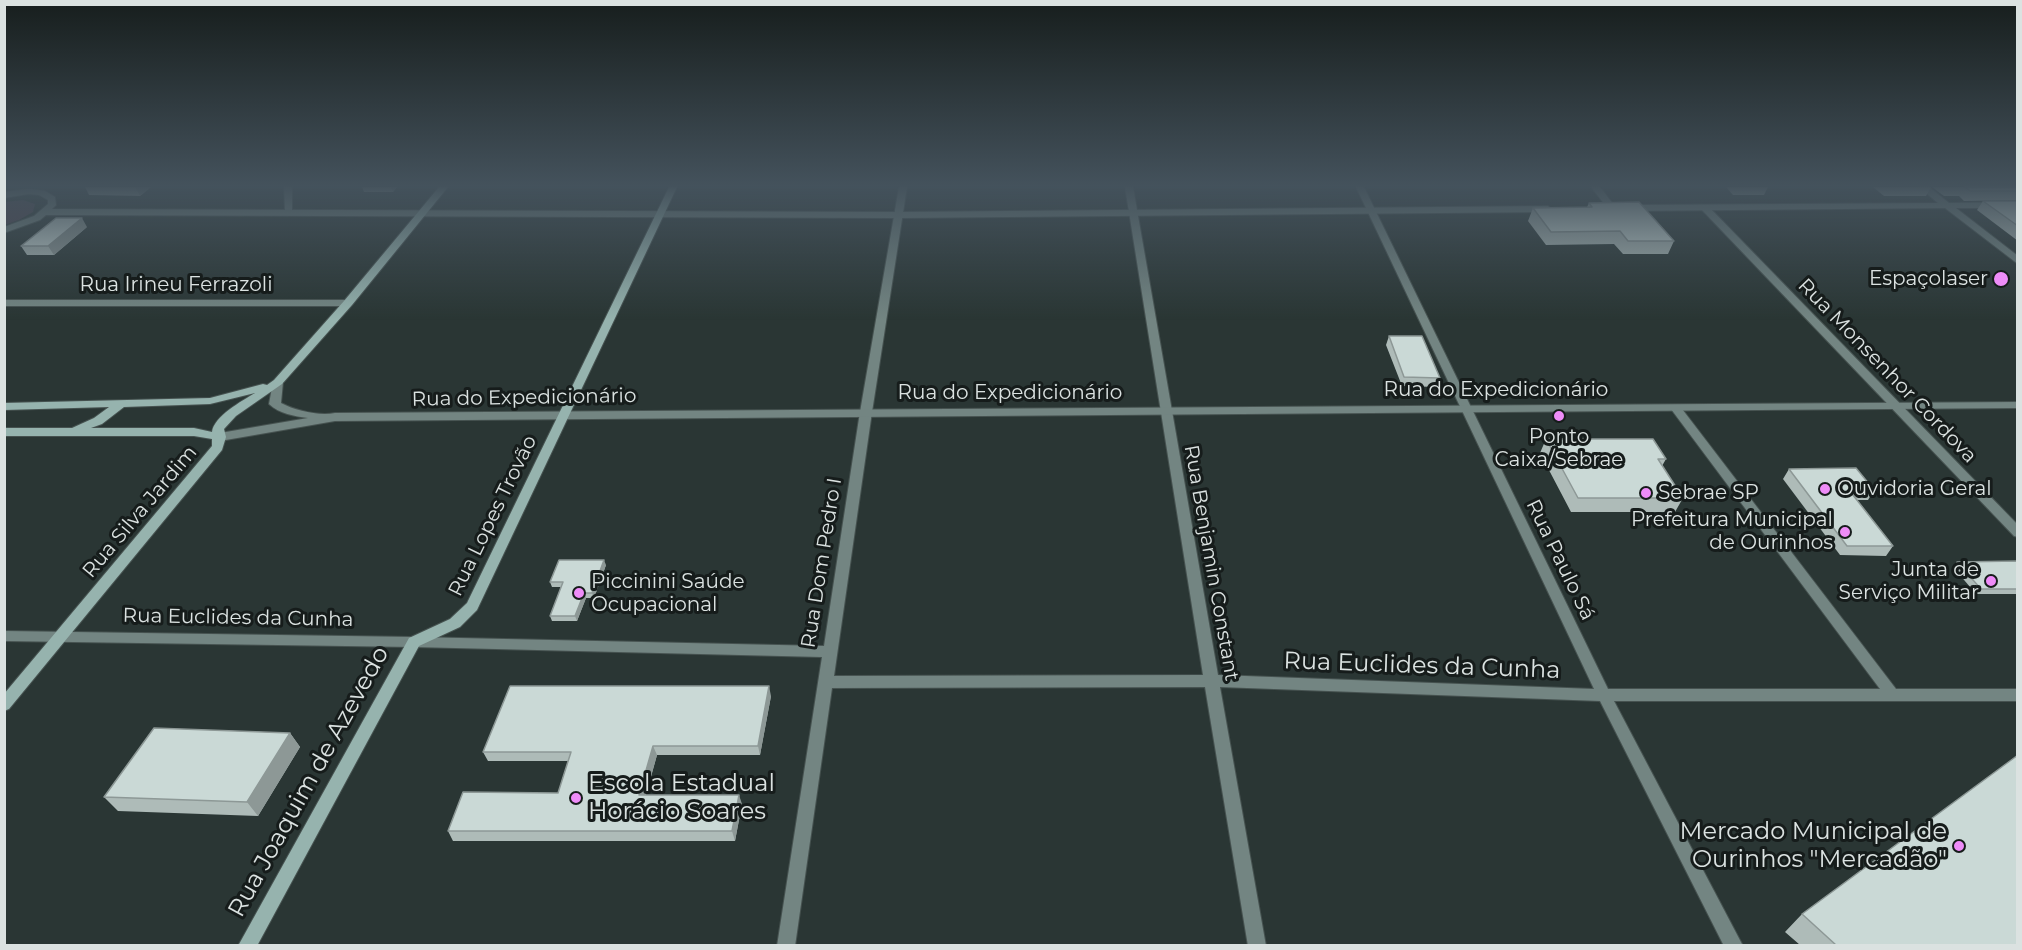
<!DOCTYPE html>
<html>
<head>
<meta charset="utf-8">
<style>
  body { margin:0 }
  #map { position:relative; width:2022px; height:950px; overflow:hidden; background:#2a3634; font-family:Montserrat,sans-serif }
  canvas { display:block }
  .frame { position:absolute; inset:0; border:6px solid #dbe2e1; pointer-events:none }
</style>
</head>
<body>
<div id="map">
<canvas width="2022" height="950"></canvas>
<div class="frame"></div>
</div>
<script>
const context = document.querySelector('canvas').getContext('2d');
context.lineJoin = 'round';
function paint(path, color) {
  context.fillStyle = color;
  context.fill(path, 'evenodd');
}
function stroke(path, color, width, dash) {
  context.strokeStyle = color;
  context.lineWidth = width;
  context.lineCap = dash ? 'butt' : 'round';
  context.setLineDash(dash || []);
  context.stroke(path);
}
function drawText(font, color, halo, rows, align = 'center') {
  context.font = font + ' Montserrat,sans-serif';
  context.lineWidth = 6;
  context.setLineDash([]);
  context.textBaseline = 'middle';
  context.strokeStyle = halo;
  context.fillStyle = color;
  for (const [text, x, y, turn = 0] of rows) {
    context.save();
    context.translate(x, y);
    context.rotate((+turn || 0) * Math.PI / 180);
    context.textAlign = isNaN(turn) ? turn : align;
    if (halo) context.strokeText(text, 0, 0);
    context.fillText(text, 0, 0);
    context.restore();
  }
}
const green = new Path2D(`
  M23,200L35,204L33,212L19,220L5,225V202Z`);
const minor = new Path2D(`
  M284,187H292V214H286L285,212Z
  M899,187H907L872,412L834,676L1203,675L1125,187H1133L1218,675L1594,689L1356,187H1364L1608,689H1880L1671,409L1669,407L1671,405H1679L1896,689H2018V701H1614L1743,946H1724L1600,701L1220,687L1266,946H1248L1205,687L832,688L795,946H777L822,657L414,647L4,641V631L414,637L824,646L860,412Z
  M1591,187H1600L1616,208L1615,210H1609Z
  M1705,205L1708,206L2018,525V537L2014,536L1702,210L1701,208Z
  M4,300H348L353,303L348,306H4Z`);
const tertiary = new Path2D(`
  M1919,187H1929L1949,203L2018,202V208H1956L2018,256V264L1945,208L1629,211L1625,208L1629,205L1938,203Z
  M29,189L45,191L55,197L56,205L52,209L899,212L1548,206L1552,209L1548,212L899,218L46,215L40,220L4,233V227L34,216L48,204V200L39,195L29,194L4,198V192Z
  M278,379L283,382L281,403C296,411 319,416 335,413L2018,402V408L335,421L220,441L216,440L214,437L220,433L308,418C294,416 280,414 269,404L273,382Z`);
const secondary = new Path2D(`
  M439,187H448L352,305L282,384L236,416L224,429L226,437L222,450L9,709L4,711V694L212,446V439L194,436H4V428H72L94,418L109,407L4,410V403L210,398L263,384L267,385L274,380L344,301ZM255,393C242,401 214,416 212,432L194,428H91L102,424L124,407L210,404Z
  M669,187H677L477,610L460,627L419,646L257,946H238L409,638L450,619L467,603Z`);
const wall = new Path2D(`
  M85,187H151L140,196L89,195Z
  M362,187H397L393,192H364Z
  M1726,187H1768L1764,195H1733Z
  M1873,187H1931L1926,196H1884Z
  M1932,187H2018V200L1964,201L1959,196H1944Z
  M1983,201H2018V241L1977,210Z
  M1589,203L1674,241L1668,254H1623L1614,244L1546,245L1528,221L1533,208L1587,207Z
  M87,227L54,255H27L21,246Z
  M1389,336L1440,378L1437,387L1402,386L1386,345Z
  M1546,439L1666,459L1662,466L1683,498L1675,512H1571L1540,453Z
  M1789,469L1874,490L1868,500H1857L1893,546L1886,556L1840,555L1783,479Z
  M2018,561V594H1976L1953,567L1957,562Z
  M606,565L594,598H586L577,621H552L550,616L561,587H552L550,582Z
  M771,696L760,755H657L646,795L742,804L735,841H453L448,831L558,793L568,761H488L483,752Z
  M290,733L300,747L258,816L118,811L104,797Z
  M1802,914L2018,945H1800L1785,932Z`);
const shadedWall = new Path2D(`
  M135,187H151L140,196Z
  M391,187H397L393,192Z
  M82,218L87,227L54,255L48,246Z
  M604,560L606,565L594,598L592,593Z
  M584,593L586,598L577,621L575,616Z
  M769,686L771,696L760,755L758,746Z
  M290,733L300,747L258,816L247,802Z
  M653,746L657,755L643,804L639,795Z
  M739,795L742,804L735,841L732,831Z`);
const building = new Path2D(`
  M1965,187H2018V191H1970Z
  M1983,201H2018V226Z
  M1639,202L1674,241H1628L1620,231L1551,232L1533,208L1592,207L1589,203Z
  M56,218H82L48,246H21Z
  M1389,336H1422L1440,378L1404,377Z
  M1546,439H1653L1666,459H1658L1683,498H1578Z
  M1856,468L1874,490H1849L1893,546H1847L1789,469Z
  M559,560H604L592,593H584L575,616H550L563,582H550Z
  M2018,561V589H1981L1957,562Z
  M510,686H769L758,746H653L639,795H739L732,831H448L463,792L558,793L571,752H483Z
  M154,728L290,733L247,802L104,797Z
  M2018,755V945H1836L1802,914Z`);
const markers = [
  [2001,279,8,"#ee8cf8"],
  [1559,416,6,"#ee8cf8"],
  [1825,489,6,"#ee8cf8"],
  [1646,493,6,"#ee8cf8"],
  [1845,532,6,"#ee8cf8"],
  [1991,581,6,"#ee8cf8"],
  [579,593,6,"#ee8cf8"],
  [576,798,6,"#ee8cf8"],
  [1959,846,6,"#ee8cf8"]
];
const poiNames = [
  ["Espaçolaser",1988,279],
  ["Ponto",1559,437,"center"],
  ["Caixa/Sebrae",1559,460,"center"],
  ["Ouvidoria Geral",1837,489,"left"],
  ["Sebrae SP",1658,493,"left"],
  ["Prefeitura Municipal",1833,520],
  ["de Ourinhos",1833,543],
  ["Junta de",1979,570],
  ["Serviço Militar",1979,593],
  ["Piccinini Saúde",591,582,"left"],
  ["Ocupacional",591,605,"left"]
];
const streetNames = [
  ["Rua Irineu Ferrazoli",176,285],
  ["Rua Monsenhor Cordova",1887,371,46],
  ["Rua do Expedicionário",1496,390],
  ["Rua do Expedicionário",1010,393],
  ["Rua do Expedicionário",524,398,-1],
  ["Rua Silva Jardim",140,512,-50],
  ["Rua Lopes Trovão",493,516,-64],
  ["Rua Paulo Sá",1560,560,64],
  ["Rua Dom Pedro I",822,563,-81],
  ["Rua Benjamin Constant",1211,563,80],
  ["Rua Euclides da Cunha",238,618,1]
];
const nearStreetnames = [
  ["Rua Euclides da Cunha",1422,666,2],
  ["Rua Joaquim de Azevedo",309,782,-61]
];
const nearPoinames = [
  ["Escola Estadual",588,784],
  ["Horácio Soares",588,812],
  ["Mercado Municipal de",1947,832,"right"],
  ["Ourinhos \"Mercadão\"",1947,860,"right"]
];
paint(green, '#4d404e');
stroke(minor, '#465250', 2);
stroke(tertiary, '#465250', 2);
stroke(secondary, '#465250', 2);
paint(minor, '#738582');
paint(tertiary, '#738582');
paint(secondary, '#96b3ae');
paint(wall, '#aebbb8');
paint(shadedWall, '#8d9896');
paint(building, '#cad9d6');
stroke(building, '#8d9896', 1.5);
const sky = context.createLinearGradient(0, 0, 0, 320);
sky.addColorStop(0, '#171e1d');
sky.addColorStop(0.58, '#44525c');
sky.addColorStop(1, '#44525c00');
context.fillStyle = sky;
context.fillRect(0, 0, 2022, 320);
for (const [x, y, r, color] of markers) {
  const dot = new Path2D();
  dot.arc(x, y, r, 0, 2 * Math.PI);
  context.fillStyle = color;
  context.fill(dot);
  stroke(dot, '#161c1b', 2);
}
drawText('20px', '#dbe2e1', '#161c1b', poiNames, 'right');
drawText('20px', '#dbe2e1', '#161c1b', streetNames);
drawText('24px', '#dbe2e1', '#161c1b', nearStreetnames);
drawText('24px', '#dbe2e1', '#161c1b', nearPoinames, 'left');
</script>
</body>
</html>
